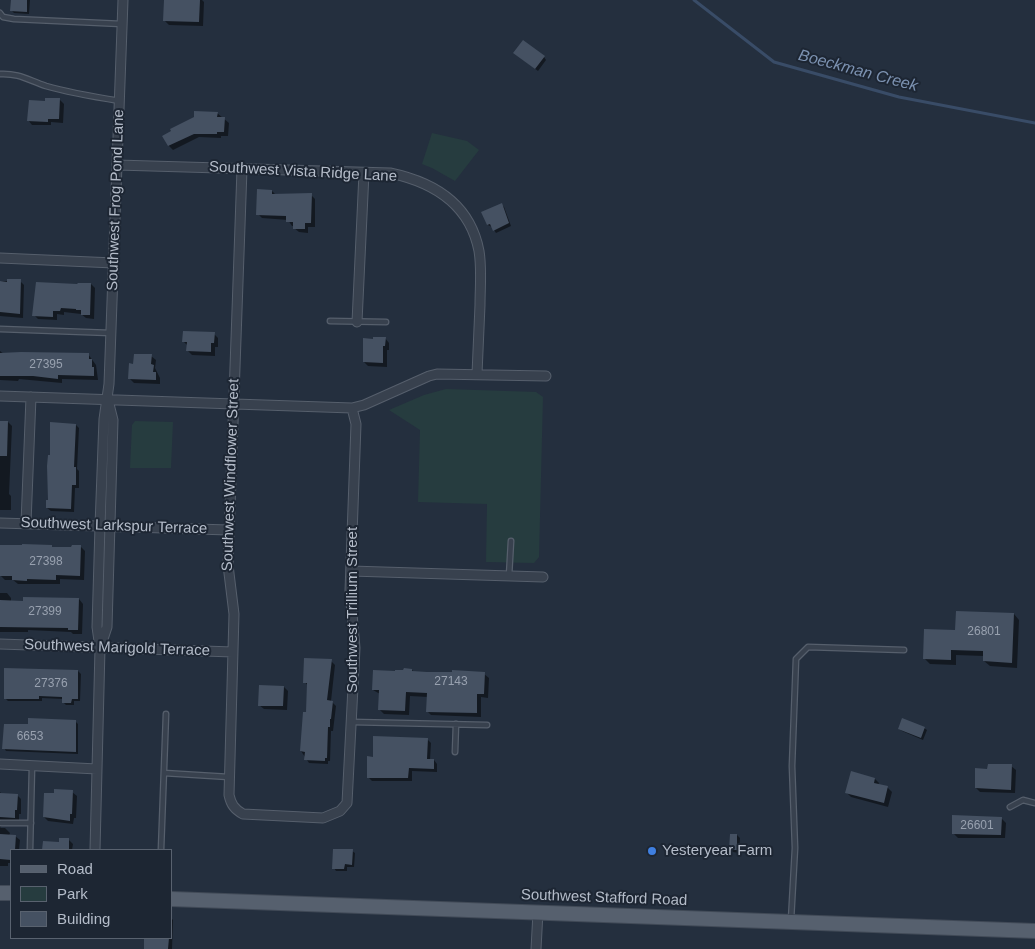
<!DOCTYPE html>
<html>
<head>
<meta charset="utf-8">
<style>
  body { margin:0 }
  #map { position:relative; width:1035px; height:949px; overflow:hidden; background:#242f3e; font-family:Helvetica,sans-serif }
  canvas { display:block }
  .legend { position:absolute; left:10px; top:849px; width:162px; height:90px; box-sizing:border-box; background:#1d2633; border:1px solid #59626f; margin:0; padding:6px 9px; list-style:none; font-size:15px; color:#b4bcc9 }
  .legend li { display:flex; align-items:center; gap:10px; height:25px }
  .legend b { width:25px; border:1px solid #59626f }
</style>
</head>
<body>
<div id="map">
<canvas width="1035" height="949"></canvas>
<ul class="legend">
<li><b style="height:6px;background:#56606e"></b>Road</li>
<li><b style="height:14px;background:#263c3f"></b>Park</li>
<li><b style="height:14px;background:#455162"></b>Building</li>
</ul>
</div>
<script>
const context = document.querySelector('canvas').getContext('2d');
context.lineJoin = 'round';
function paint(path, color) {
  context.fillStyle = color;
  context.fill(path, 'evenodd');
}
function stroke(path, color, width, dash) {
  context.strokeStyle = color;
  context.lineWidth = width;
  context.lineCap = dash ? 'butt' : 'round';
  context.setLineDash(dash || []);
  context.stroke(path);
}
function drawText(font, color, halo, rows, align = 'center') {
  context.font = font + ' Helvetica,sans-serif';
  context.lineWidth = 4;
  context.setLineDash([]);
  context.textBaseline = 'middle';
  context.strokeStyle = halo;
  context.fillStyle = color;
  for (const [text, x, y, turn = 0] of rows) {
    context.save();
    context.translate(x, y);
    context.rotate((+turn || 0) * Math.PI / 180);
    context.textAlign = isNaN(turn) ? turn : align;
    if (halo) context.strokeText(text, 0, 0);
    context.fillText(text, 0, 0);
    context.restore();
  }
}
const green = new Path2D(`
  M432,133L467,141L479,150L455,181L432,168L422,164Z
  M446,389L536,392L543,397L539,557L534,563L486,562L487,504L418,502L420,430L389,410L424,395Z
  M135,421L173,422L171,468H130L132,425Z`);
const shadow = new Path2D(`
  M12,0H30L29,14L14,13L12,11Z
  M165,0H202L204,2L203,26L169,25L164,20Z
  M517,55L544,57L546,60L538,71Z
  M60,100L64,104L63,123L51,122V125H32L28,120L46,102Z
  M217,113L229,123L228,136H221V138L199,137L173,150L169,146L164,136Z
  M272,191L276,195H311L315,199V227H308V233L299,232L294,228L295,226H292L288,220L262,218L258,214Z
  M501,204L504,207L511,226L496,233L492,227L488,225L483,213Z
  M0,281H20L24,285L23,318L0,316Z
  M91,284L95,288L94,319L86,318L81,314L64,312V315L57,314V320L38,319L34,315L79,285Z
  M214,334L218,338V347H215V356L192,355L188,351V346L184,342Z
  M385,338L389,343V350H387V367L368,366L364,362Z
  M0,351L4,354H88L96,365L98,380L62,379V383L19,379L18,381L0,380Z
  M151,356L156,360L155,368L160,378V384L134,383L130,379L135,365Z
  M0,422H8L12,426L9,494L11,496V510H0Z
  M76,425L79,428L77,469L79,471V488H75L74,512L51,511L47,508Z
  M51,546L53,548L73,549V546L81,547L85,551L84,580L60,579V584H18L13,580H5L0,575V547Z
  M0,593H7L11,598V602L79,599L83,604L82,634H73L71,632L28,630V632H0Z
  M1014,614L1019,620L1017,668L990,666L984,661V656L956,655V665L930,664L924,658L957,632Z
  M331,661L335,665L331,701L336,706L333,731H331L330,761H328V764L309,763L301,751L307,713L308,686L305,682Z
  M412,670L414,672L484,674L489,678L488,698L481,697V717L431,715L427,711L428,697L410,696L409,715L384,714L379,709L380,694L373,690L396,672Z
  M78,671L81,674L80,701H74V705H66L63,702V699L42,698V701H8L5,698Z
  M284,687L288,691L287,710L264,709L259,705Z
  M75,721L78,724V754L6,751L4,748L29,725Z
  M924,728L927,730L923,740L902,731L899,729Z
  M427,739L431,743L430,760H434L437,764V772L412,771V781H372L368,777L374,758Z
  M1011,766L1016,770L1015,793L980,792L976,788L989,770Z
  M875,779L879,783L878,785L888,788L892,792L888,807L851,797L847,793Z
  M0,792L2,794L17,795L21,799V814H19V821L3,824L0,828H5L10,833L9,836H15L20,840L19,850H11V863H8V866H0Z
  M72,792L77,796L76,818H74L73,824L48,821L44,817Z
  M1002,819L1006,823L1005,838H958L954,834Z
  M737,835L740,838L739,853L733,852L730,850Z
  M68,839L73,844L72,850H44V842L60,843Z
  M352,851L355,853L354,867H347V871H336L334,868Z
  M171,918L173,920L172,949H145L146,938H171Z`);
const stream = new Path2D(`
  M694,0L774,62L899,97L1035,123`);
const building = new Path2D(`
  M11,0H27V12L10,11Z
  M164,0H200L199,22L163,21Z
  M523,40L545,56L535,69L513,53Z
  M45,98H60L59,119H48V122L27,121L29,100L45,101Z
  M194,111L218,112L217,117H225L224,132H217V134H194L168,146L162,136L171,131L170,129L194,117Z
  M257,189L272,190V194L312,193L311,223H305V229H293V222H286V216L256,215Z
  M502,203L509,223L493,231L490,224L487,225L481,212Z
  M7,279H21L20,314L0,312V281L7,282Z
  M36,282L77,284L78,283H91L90,315H81V310H76V309L61,308L60,311H53V317L32,316Z
  M183,331L215,332L214,343H211V352L186,351L187,342H182Z
  M373,337H386L385,346H383V363L363,362V338L373,339Z
  M21,352L89,353V359H92V367H94V376L58,375V379L33,376H0V353Z
  M134,354H152L151,364L154,365L153,372H156V380L128,379L129,363L133,364Z
  M0,421H8L7,456H0Z
  M50,422L76,424L74,467H76V485H72L71,509L46,508V500H48L47,466L48,455H50Z
  M22,544L52,545V547H71L72,545H81L80,576L56,575V580L27,579V581L12,580V576H0V545H22Z
  M23,597L79,598L78,630H68V628L0,627V600L23,601Z
  M956,611L1014,613L1012,663L983,661V651L951,650V660L923,659L924,629L955,630Z
  M304,658L332,659L327,700L333,701L331,719H330V727H328L327,758H325V761L304,760L305,752L300,751L303,712H306L307,683H303Z
  M4,668L78,670V699H72L71,703H62V697L39,696V699H4Z
  M404,668L412,669V671L427,672H452V670L485,672L484,694H477V713L426,712L427,693L406,692L405,711L378,710L379,690H372L373,670L395,671V670H403Z
  M259,685L284,686L283,706H258Z
  M28,718L76,720V752L2,749L4,724H28Z
  M902,718L925,727L921,738L898,729Z
  M373,736L428,738L427,759H434V769L409,768L408,778H367V756L373,757Z
  M988,764H1012L1011,790L975,788V768L987,769Z
  M851,771L875,778L874,783L888,786L884,803L845,793Z
  M54,789L73,790L72,814H70V821L43,817L44,793H54Z
  M0,793L18,794L17,810H15V818L0,817Z
  M952,815L1002,817L1001,835L952,834Z
  M0,834L16,835L15,850H11V860L0,859Z
  M730,834H737V850H729Z
  M59,838H69V850H42L43,841L59,842Z
  M333,849H353L352,865L345,864L344,869H332Z
  M144,938H169L168,949H144Z`);
const service = new Path2D(`
  M0,13L3,17L14,19L122,24
  M0,74C19,73 28,80 46,86C70,93 95,97 120,101
  M330,321L386,322
  M0,329L111,333
  M509,576L511,541
  M352,722L487,725
  M455,752L456,724
  M164,773L229,777
  M1010,807L1023,800L1035,803
  M1,823H31
  M30,850L32,766
  M161,850L166,714
  M791,920L795,848L792,766L796,659L808,647L904,650`);
const minor = new Path2D(`
  M117,165L390,173C433,182 470,204 479,251C482,269 480,287 480,305C479,328 478,351 477,374
  M242,169L228,565L234,614L229,795C231,804 234,809 243,814L323,818L340,811L347,803L355,648L350,591L356,424L352,408
  M0,258L114,263
  M357,322L364,173
  M0,396L352,408L364,405L429,376L437,374L546,376
  M108,400L113,420L107,627L100,648L97,627L100,526L104,419L109,384L123,0
  M0,523L229,530
  M26,523L31,397
  M351,571L543,577
  M0,644L233,652
  M0,764L97,769
  M95,850L100,648
  M536,949L538,912`);
const primary = new Path2D(`
  M0,893H11
  M171,899L1035,931`);
const markers = [
  [652,851,5,"#3f7fe0"]
];
const numberNames = [
  ["27395",46,365],
  ["27398",46,562],
  ["27399",45,612],
  ["26801",984,632],
  ["27143",451,682],
  ["27376",51,684],
  ["6653",30,737],
  ["26601",977,826]
];
const streetNames = [
  ["Southwest Vista Ridge Lane",303,172,3],
  ["Southwest Frog Pond Lane",116,200,-88],
  ["Southwest Windflower Street",231,475,-88],
  ["Southwest Larkspur Terrace",114,526,2],
  ["Southwest Trillium Street",353,610,-90],
  ["Southwest Marigold Terrace",117,648,2],
  ["Southwest Stafford Road",604,898,2]
];
const poiNames = [
  ["Yesteryear Farm",662,851]
];
const waterNames = [
  ["Boeckman Creek",858,71,15]
];
paint(green, '#263c3f');
paint(shadow, '#0007');
stroke(stream, '#394c67', 3);
paint(building, '#455162');
stroke(service, '#565f6c', 7);
stroke(minor, '#565f6c', 11);
stroke(primary, '#414a57', 16);
stroke(service, '#38414e', 4.5);
stroke(minor, '#38414e', 9);
stroke(primary, '#56606e', 14);
for (const [x, y, r, color] of markers) {
  const dot = new Path2D();
  dot.arc(x, y, r, 0, 2 * Math.PI);
  context.fillStyle = color;
  context.fill(dot);
  stroke(dot, '#1d2633', 2);
}
drawText('12px', '#98a1af', null, numberNames);
drawText('15px', '#b4bcc9', '#1d2633', streetNames);
drawText('15px', '#b4bcc9', '#1d2633', poiNames, 'left');
drawText('italic 16px', '#7c92b1', '#1d2633', waterNames);
</script>
</body>
</html>
